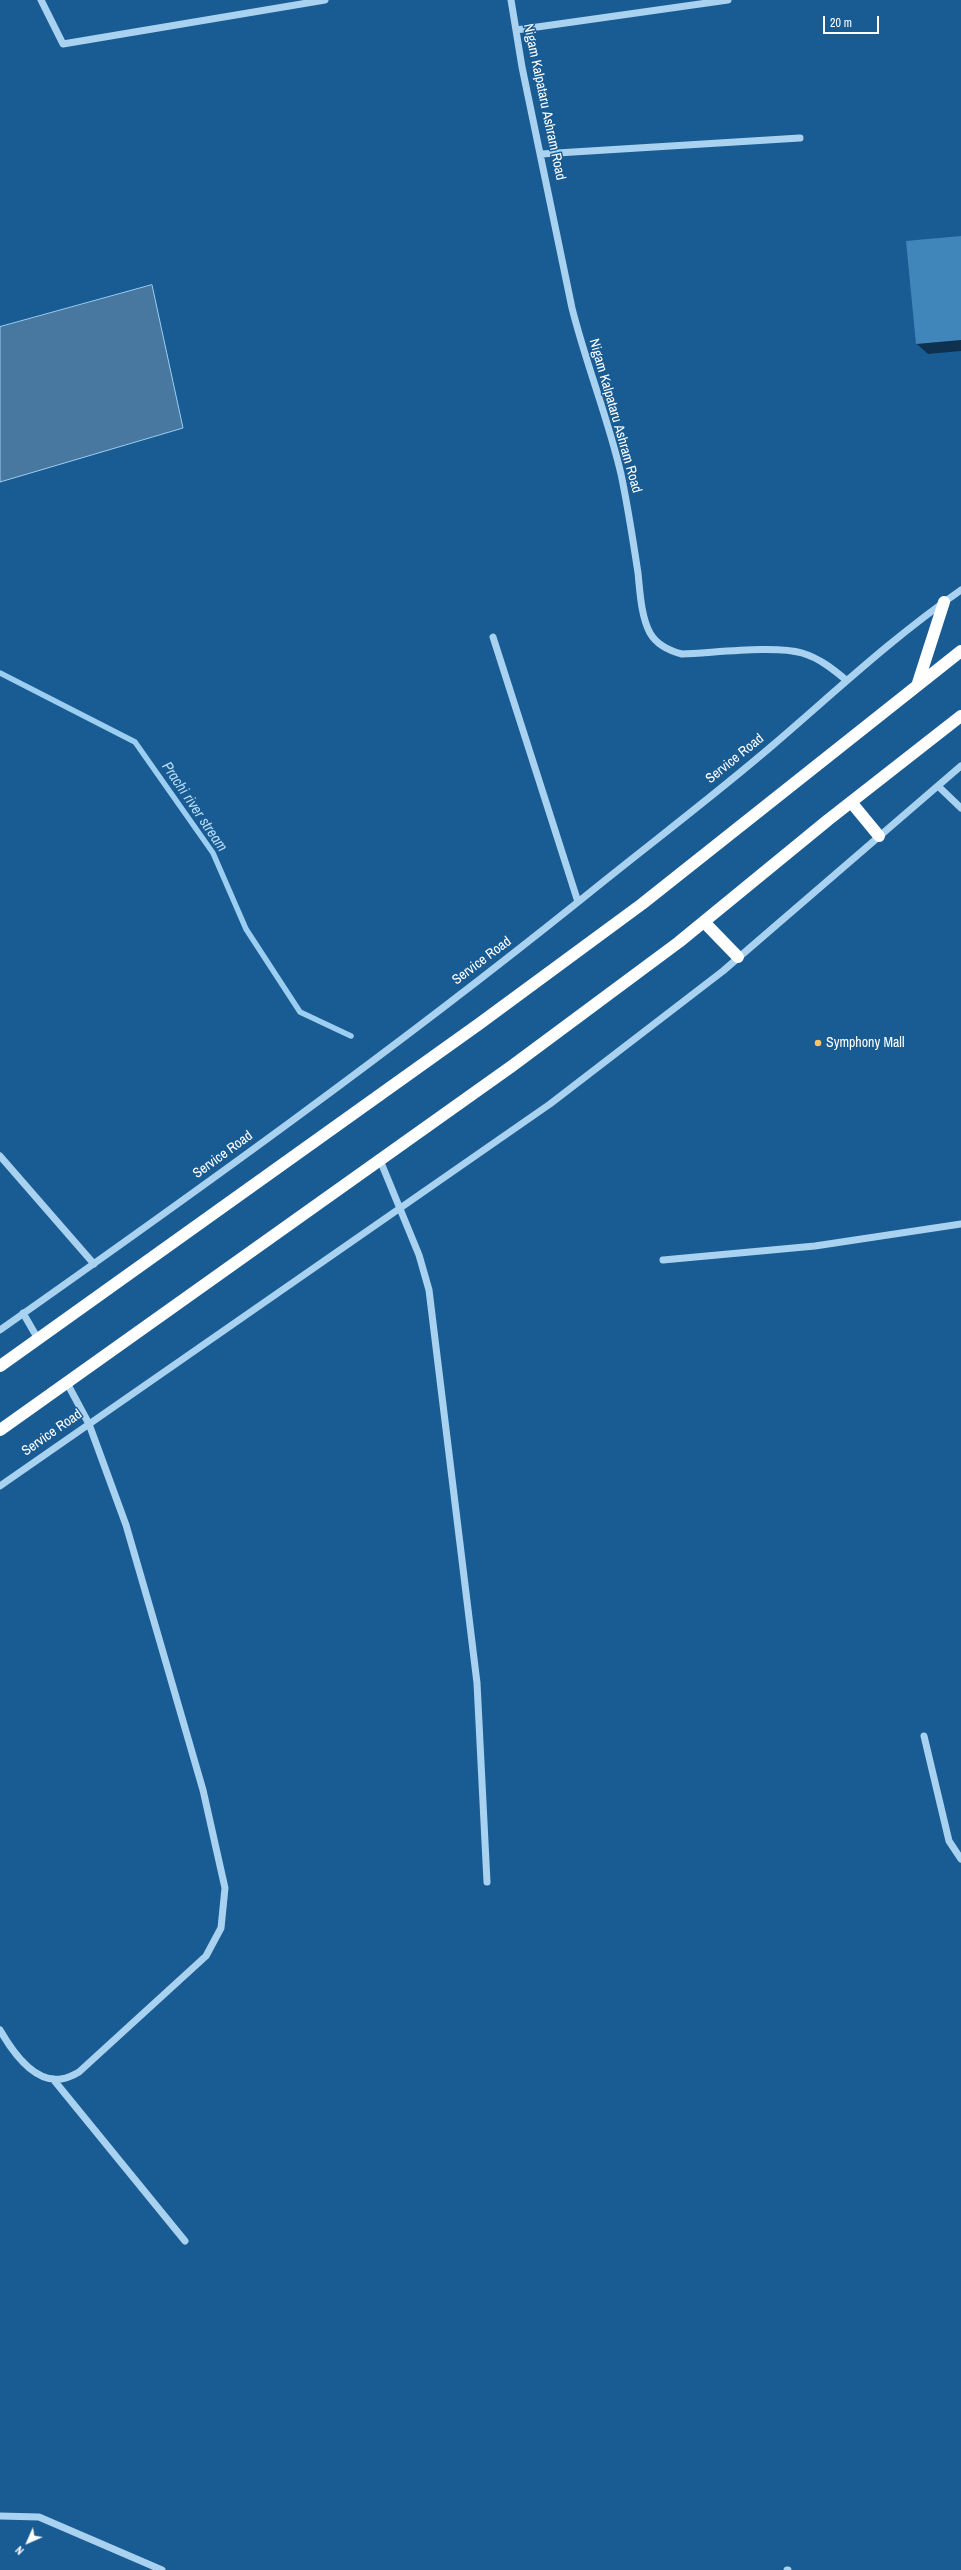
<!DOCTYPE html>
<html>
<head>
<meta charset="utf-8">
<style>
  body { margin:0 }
  #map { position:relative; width:961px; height:2570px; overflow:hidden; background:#195c93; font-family:"Archivo Narrow",sans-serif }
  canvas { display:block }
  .north { position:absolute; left:8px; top:2522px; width:40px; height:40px; -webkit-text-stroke:3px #195c93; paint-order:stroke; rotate:225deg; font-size:11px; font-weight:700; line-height:16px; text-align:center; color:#fff }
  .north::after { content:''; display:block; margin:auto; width:14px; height:18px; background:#fff; clip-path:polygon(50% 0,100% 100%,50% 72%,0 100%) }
  .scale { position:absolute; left:823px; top:16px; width:56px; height:18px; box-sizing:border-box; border:2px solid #fff; border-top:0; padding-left:5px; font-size:12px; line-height:14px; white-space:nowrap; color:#fff; -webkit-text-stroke:3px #195c93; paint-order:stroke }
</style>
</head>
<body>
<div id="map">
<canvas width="961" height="2570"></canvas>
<div class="north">N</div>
<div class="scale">20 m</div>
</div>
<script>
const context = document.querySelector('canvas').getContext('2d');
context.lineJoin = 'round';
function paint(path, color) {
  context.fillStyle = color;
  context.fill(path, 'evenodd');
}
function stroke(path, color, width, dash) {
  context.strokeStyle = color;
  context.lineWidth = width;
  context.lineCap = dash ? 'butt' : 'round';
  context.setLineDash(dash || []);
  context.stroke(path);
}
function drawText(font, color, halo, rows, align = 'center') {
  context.font = font + ' "Archivo Narrow",sans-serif';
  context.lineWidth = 3;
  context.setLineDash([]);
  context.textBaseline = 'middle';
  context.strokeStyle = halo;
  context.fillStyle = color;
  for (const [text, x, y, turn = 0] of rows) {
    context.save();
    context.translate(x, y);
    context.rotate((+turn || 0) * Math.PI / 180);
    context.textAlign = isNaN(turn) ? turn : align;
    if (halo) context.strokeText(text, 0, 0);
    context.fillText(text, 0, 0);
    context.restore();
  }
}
const water = new Path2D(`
  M152,285L183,428L0,482V327Z`);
const shadow = new Path2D(`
  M961,237V351L928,354L917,344Z`);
const stream = new Path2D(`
  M0,673L135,742L213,853L246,929L300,1012L351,1036`);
const building = new Path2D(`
  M961,236V340L916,344L906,241Z`);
const minor = new Path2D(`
  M41,0L63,44L325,0
  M511,0L522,67L572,308C586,364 608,418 621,474C628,507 633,540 638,573C640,592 641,616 650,633C657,645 670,651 682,654C713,653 775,645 802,653C819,658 833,669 846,680
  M516,30L728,0
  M541,154L800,138
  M493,637L578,902
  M938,786L961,808
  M0,1156L94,1264
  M380,1160L419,1255L429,1290L477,1683L487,1882
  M663,1260L815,1246L961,1224
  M23,1313L38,1339
  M0,1330C196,1192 391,1052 578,902C643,849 710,799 773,745C836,691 892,638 961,590
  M0,1486L550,1104L723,971L961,766
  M924,1736L949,1841L961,1859
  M0,2030C12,2051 34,2083 61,2079C67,2078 74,2075 79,2072L206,1956L221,1928L225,1888L203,1790L126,1525L89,1424L67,1383
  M53,2079L185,2241
  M0,2516L39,2517L162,2570
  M787,2570H788`);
const highway = new Path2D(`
  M917,686L944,602
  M851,802L879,836
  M704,922L738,957
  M0,1366L479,1024L642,904L961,651
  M0,1430L512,1066L679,942L828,820L961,716`);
const markers = [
  [818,1043,4,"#ffc268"]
];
const streetNames = [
  ["Nigam Kalpataru Ashram Road",544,102,78],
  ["Nigam Kalpataru Ashram Road",615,416,74],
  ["Service Road",735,759,-39],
  ["Service Road",482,961,-37],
  ["Service Road",223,1155,-36],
  ["Service Road",52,1433,-35]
];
const poiNames = [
  ["Symphony Mall",826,1043]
];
const waterNames = [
  ["Prachi river stream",194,807,56]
];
paint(water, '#48779f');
stroke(water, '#9ccef2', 1);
paint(shadow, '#0007');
stroke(stream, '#9ccef2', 5.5);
paint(building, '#4186ba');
stroke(minor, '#a9d1f0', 7);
stroke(highway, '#fff', 12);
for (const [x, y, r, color] of markers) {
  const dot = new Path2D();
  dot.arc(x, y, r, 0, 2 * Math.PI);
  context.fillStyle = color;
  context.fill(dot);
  stroke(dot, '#195c93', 1.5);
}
drawText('14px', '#fff', '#195c93', streetNames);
drawText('14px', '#fff', '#195c93', poiNames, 'left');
drawText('italic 15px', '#b5daf7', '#195c93', waterNames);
</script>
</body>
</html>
